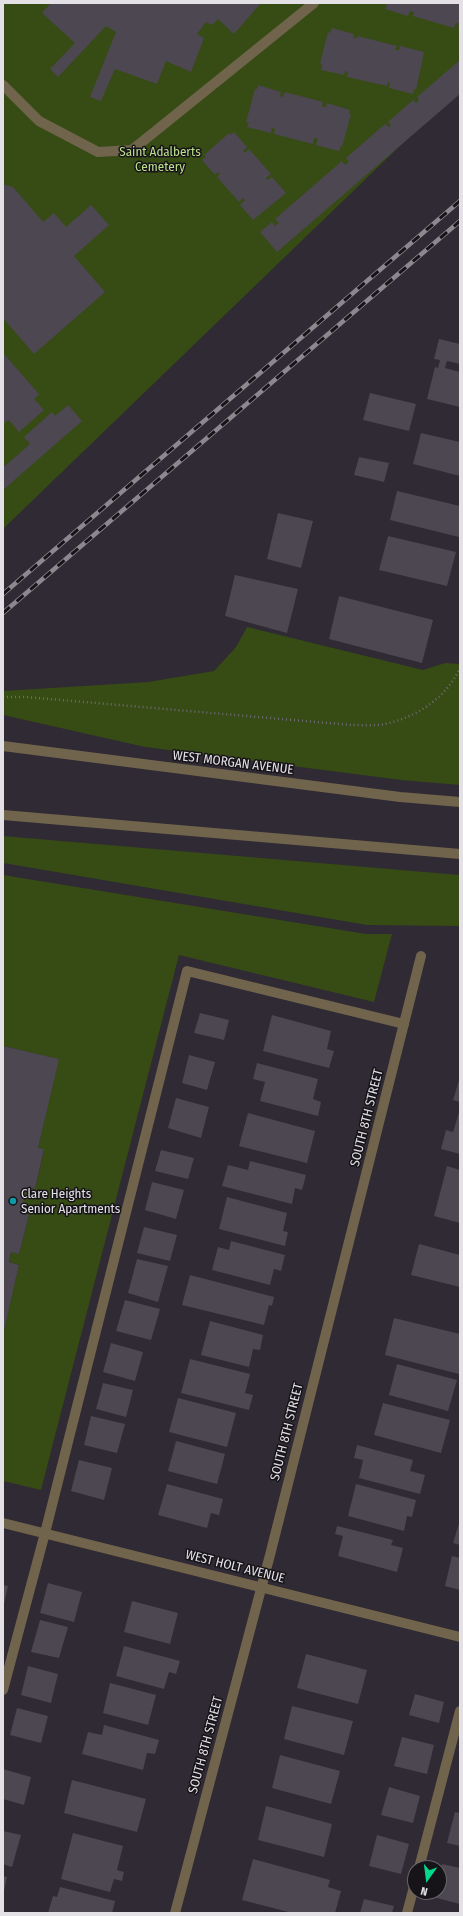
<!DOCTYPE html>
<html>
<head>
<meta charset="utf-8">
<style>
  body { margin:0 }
  #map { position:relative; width:463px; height:1916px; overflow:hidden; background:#2f2a33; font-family:"Fira Sans Condensed",sans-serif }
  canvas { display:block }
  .frame { position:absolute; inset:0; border:4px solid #e3e0e6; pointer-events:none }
  .north { position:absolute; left:407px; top:1860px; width:40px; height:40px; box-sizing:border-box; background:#161418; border:1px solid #68666a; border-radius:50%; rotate:194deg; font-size:11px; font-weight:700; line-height:16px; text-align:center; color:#e3e0e6 }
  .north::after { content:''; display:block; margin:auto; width:14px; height:18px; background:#02d98b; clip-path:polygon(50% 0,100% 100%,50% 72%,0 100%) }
</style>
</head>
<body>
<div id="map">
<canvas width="463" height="1916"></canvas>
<div class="frame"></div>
<div class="north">N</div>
</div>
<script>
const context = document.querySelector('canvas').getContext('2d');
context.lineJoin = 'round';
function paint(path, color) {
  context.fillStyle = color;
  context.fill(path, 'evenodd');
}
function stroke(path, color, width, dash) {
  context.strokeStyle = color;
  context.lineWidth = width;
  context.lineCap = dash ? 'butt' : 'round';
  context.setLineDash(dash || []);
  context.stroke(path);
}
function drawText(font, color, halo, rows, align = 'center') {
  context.font = font + ' "Fira Sans Condensed",sans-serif';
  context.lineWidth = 3;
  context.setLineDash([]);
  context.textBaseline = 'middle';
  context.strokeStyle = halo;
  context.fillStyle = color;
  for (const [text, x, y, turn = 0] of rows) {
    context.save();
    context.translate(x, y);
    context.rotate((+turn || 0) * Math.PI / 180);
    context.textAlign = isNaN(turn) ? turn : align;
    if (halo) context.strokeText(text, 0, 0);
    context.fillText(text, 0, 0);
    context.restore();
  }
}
const green = new Path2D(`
  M3,3H460V88L3,529Z
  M247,627L423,670L445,663L460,664V785L401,780L145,747L3,715V691L148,682L214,671L236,647Z
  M3,836L460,875V926L367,925L3,863Z
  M3,875L366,934H392L374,1002L179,955L41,1490L3,1481V1332L19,1265L9,1262L11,1252L19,1254L29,1215L21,1213L27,1187L35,1189L44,1150L38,1148L58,1059L3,1046Z`);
const building = new Path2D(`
  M51,3H261L234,34L218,19L212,25L206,22L197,34L204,38L191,72L166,61L157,84L115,69L101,101L90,97L116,32L106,26L58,77L50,69L75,43L42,13Z
  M383,3H460V29H458L459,24L456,23L454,28L413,16L414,12L410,11L408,16L385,9L387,4Z
  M332,28L354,34L353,38H357L358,36L397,46L395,50H399L400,46L424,52L416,90L414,89L413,94L389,88L390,83L388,82L387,86L347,77L348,72L345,71L344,75L321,70L322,64L320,63L328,32L330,33Z
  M460,60V94L277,252L260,232L272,222L275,226L279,223L275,219L342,161L345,165L349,162L346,158L385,124L389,127L391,125L388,122L413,100L416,103L419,100L417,97Z
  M258,85L281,92L280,96L283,97L285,92L323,102L322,107H326L327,103L350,110L349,114H351L342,147L341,146L339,151L316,145L318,139L314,138L313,144L274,134L275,129L272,128L271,133L247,127L249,123L246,122L255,89H257Z
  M234,132L247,147L243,151L245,153L249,149L271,174L266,178L267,180L272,177L286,193L253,220L240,205L245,200L243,198L239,202L217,177L220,174L218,172L215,175L202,160L206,157L204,155L229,133L230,135Z
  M3,184L13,187L43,222L54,213L66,227L91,205L109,225L74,256L105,292L34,354L3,318Z
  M439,339L460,344V364L447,361L445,368L460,372V407L427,399L435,367L438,368L440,360L434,359Z
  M3,353L39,394L34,399L44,410L19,432L9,420L4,423L3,422Z
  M370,393L416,404L409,431L363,420Z
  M68,405L82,421L3,490V464L5,466L30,444L24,437L52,412L55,416Z
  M421,433L460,442V476L413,464Z
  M359,457L389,463L384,482L354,475Z
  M397,491L460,506L459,537L390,520Z
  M278,513L313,521L301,568L267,559Z
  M388,536L456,552L447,586L379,570Z
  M235,575L298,589L287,633L225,616Z
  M339,596L433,620L422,663L329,639Z
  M200,1013L229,1020L224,1040L194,1033Z
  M272,1015L331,1031L327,1049L334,1051L329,1068L263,1051Z
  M3,1046L59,1059L38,1148L44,1149L35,1189L27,1187L21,1213L29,1215L19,1254L11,1252L9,1262L19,1265L4,1330Z
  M189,1055L215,1062L207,1090L182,1083Z
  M257,1063L318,1079L313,1099L321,1102L318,1116L260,1101L265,1082L253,1079Z
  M460,1077V1102L453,1100Z
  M176,1098L209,1107L201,1138L168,1128Z
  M460,1109V1154L441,1149L446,1130L453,1132Z
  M248,1113L315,1131L307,1163L239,1146Z
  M161,1150L194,1158L188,1179L155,1171Z
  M250,1161L306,1175L302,1190L295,1188L292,1204L222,1186L228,1165L248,1170Z
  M447,1166L460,1170V1223L434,1216Z
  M152,1182L184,1190L176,1219L145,1210Z
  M227,1197L287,1213L283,1231L288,1232L285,1246L219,1229Z
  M144,1227L177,1235L170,1261L137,1253Z
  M231,1241L285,1255L281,1271L274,1269L270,1285L212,1270L218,1247L229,1250Z
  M419,1244L460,1255V1287L411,1275Z
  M137,1259L168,1266L158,1302L128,1293Z
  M190,1275L274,1297L272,1306L269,1305L264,1325L182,1305Z
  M125,1300L160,1309L151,1340L116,1331Z
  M394,1318L460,1334L459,1374L385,1355Z
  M210,1321L263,1335L260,1350L253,1349L249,1367L201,1355Z
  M111,1343L143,1352L135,1381L103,1372Z
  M190,1359L250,1374L245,1393L253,1395L249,1410L181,1393Z
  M397,1364L457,1380L448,1411L389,1395Z
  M103,1383L133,1390L126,1417L96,1409Z
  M178,1398L236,1413L227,1447L169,1432Z
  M383,1403L450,1420L441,1453L374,1435Z
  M91,1416L125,1424L117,1453L84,1445Z
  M176,1441L225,1454L217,1484L168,1471Z
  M357,1445L413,1460L410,1471L425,1475L420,1494L359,1478L363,1460L354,1458Z
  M79,1460L112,1468L104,1500L71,1491Z
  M167,1484L223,1499L219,1515L211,1513L207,1528L158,1515Z
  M356,1484L416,1500L412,1517L407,1516L404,1531L348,1516Z
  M460,1520V1545L453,1543Z
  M337,1526L393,1540L391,1545L403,1548L397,1572L338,1556L343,1536L335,1534Z
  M452,1556L460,1558V1590L445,1586Z
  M48,1583L82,1592L74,1622L40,1613Z
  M3,1585L8,1586L4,1604H3Z
  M132,1601L178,1613L170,1644L124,1632Z
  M40,1620L68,1627L59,1658L31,1652Z
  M124,1646L180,1661L176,1674L169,1672L164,1689L116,1676Z
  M306,1654L367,1670L358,1704L297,1688Z
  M28,1666L58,1674L51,1703L21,1695Z
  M110,1683L156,1695L148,1725L103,1713Z
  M415,1694L444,1702L439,1723L409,1715Z
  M292,1706L353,1721L344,1755L284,1739Z
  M17,1708L48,1716L41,1743L10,1735Z
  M104,1725L159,1740L155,1754L147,1753L143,1770L82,1754L88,1732L102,1735Z
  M402,1737L434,1745L427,1774L394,1766Z
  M280,1755L340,1771L331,1804L272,1788Z
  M3,1769L31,1777L24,1805L3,1799Z
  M72,1780L146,1799L137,1832L64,1813Z
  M389,1787L420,1796L413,1823L381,1815Z
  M266,1806L332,1824L324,1857L258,1840Z
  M455,1812L460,1813V1846L447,1843Z
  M3,1831L21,1835L12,1867L3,1864Z
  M73,1833L123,1846L117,1870L124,1872L122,1881L114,1879L110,1892L61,1879Z
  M377,1835L409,1844L401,1874L369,1866Z
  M253,1859L330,1880L328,1887L341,1891L335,1913H292L242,1900Z
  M442,1864L460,1868V1904L433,1897L434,1892H439V1874Z
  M3,1876L7,1877L4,1891H3Z
  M60,1887L115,1901L112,1913H48L53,1896L57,1897Z
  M364,1899L394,1906L392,1913H360Z`);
const path = new Path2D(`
  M3,697H26L351,725C362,725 375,726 385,724C417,717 446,698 460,668`);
const service = new Path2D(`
  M3,85L39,121L98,152L132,150L314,3
  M3,1690L45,1533L187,971L404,1024
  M419,1868L460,1711
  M407,1913L415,1883`);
const minor = new Path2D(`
  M3,1523L460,1637
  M175,1913L270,1555L421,956`);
const tertiary = new Path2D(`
  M3,746L400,797L460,802
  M3,815L460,854`);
const rail = new Path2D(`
  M3,594L460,201
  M3,613L460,221`);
const markers = [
  [13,1201,4,"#0f9aa8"]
];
const parkNames = [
  ["Saint Adalberts",160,152],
  ["Cemetery",160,167]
];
const streetNames = [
  ["WEST MORGAN AVENUE",233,763,7],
  ["SOUTH 8TH STREET",367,1118,-76],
  ["SOUTH 8TH STREET",287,1432,-76],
  ["WEST HOLT AVENUE",235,1567,14],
  ["SOUTH 8TH STREET",206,1745,-75]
];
const poiNames = [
  ["Clare Heights",21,1194],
  ["Senior Apartments",21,1209]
];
paint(green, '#374b15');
paint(building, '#4c4750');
stroke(path, '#6e6a72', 2.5, [1, 3]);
stroke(service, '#71644c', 10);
stroke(minor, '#71644c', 10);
stroke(tertiary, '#71644c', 10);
stroke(rail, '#8c888f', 4.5);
stroke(rail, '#161418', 3, [9]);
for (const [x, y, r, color] of markers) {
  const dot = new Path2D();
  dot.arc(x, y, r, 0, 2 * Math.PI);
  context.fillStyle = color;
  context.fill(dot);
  stroke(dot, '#161418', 1.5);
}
drawText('13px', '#bbdf8b', '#161418', parkNames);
drawText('13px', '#e3e0e6', '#161418', streetNames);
drawText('13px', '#e3e0e6', '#161418', poiNames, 'left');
</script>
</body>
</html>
